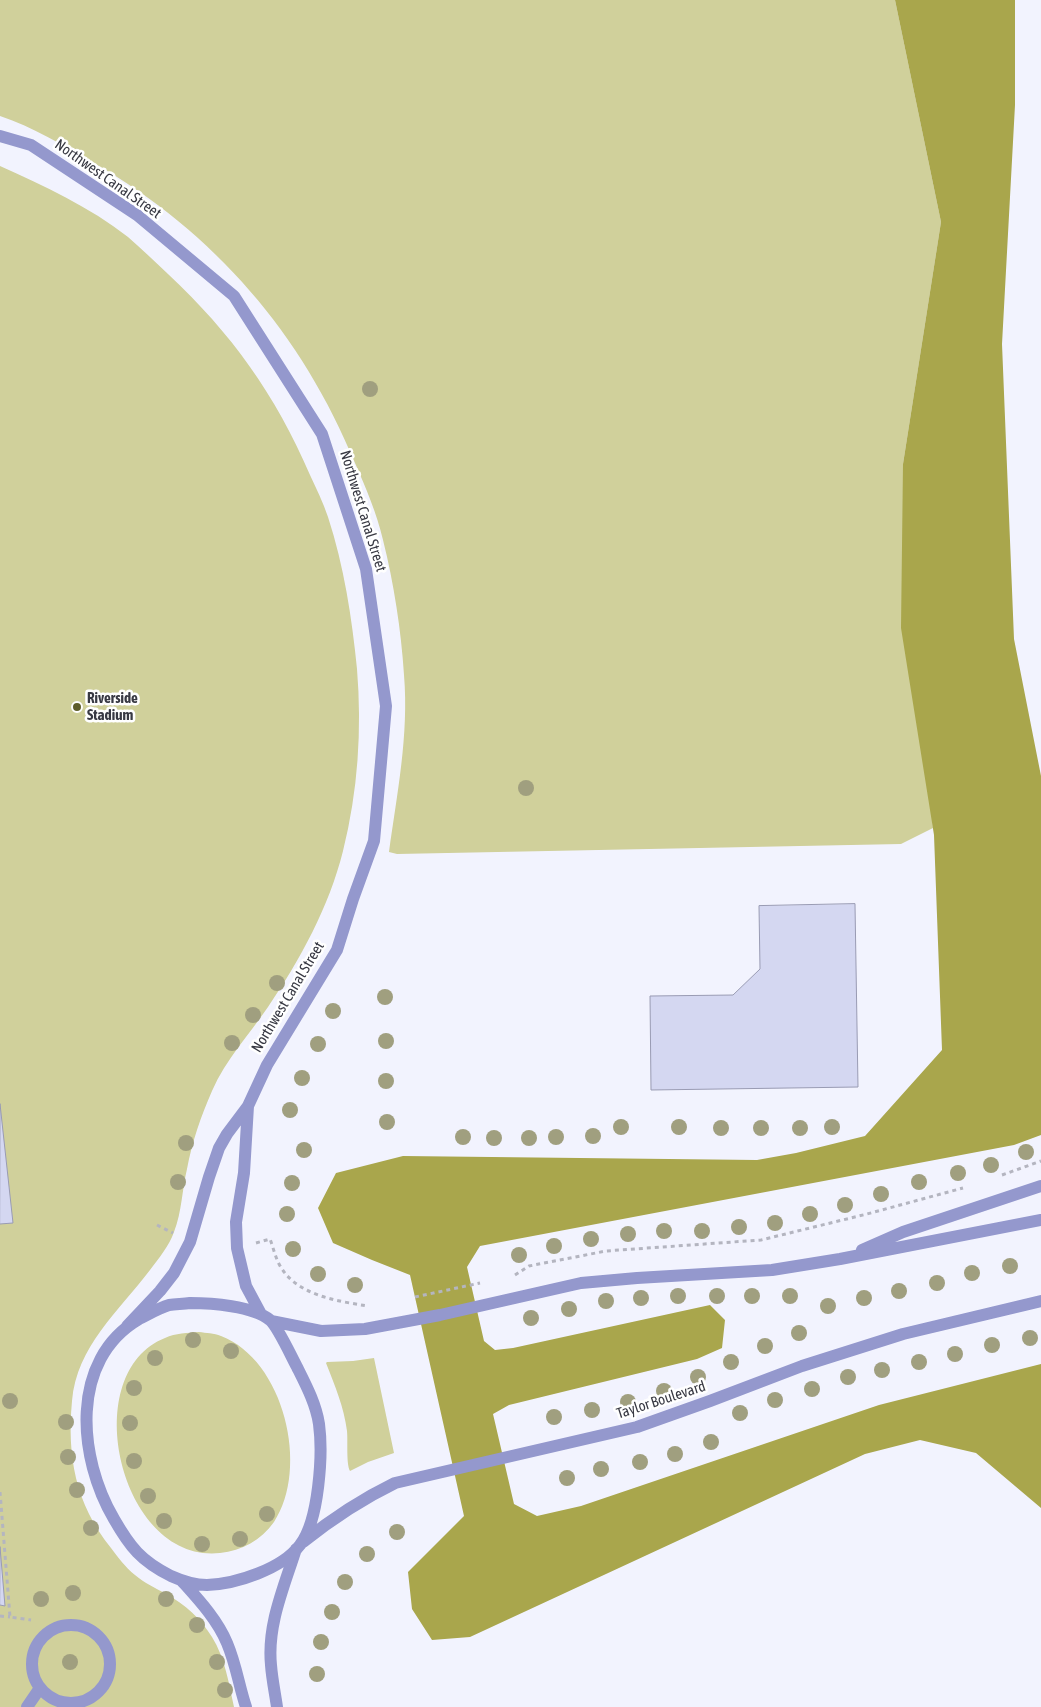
<!DOCTYPE html>
<html>
<head>
<meta charset="utf-8">
<style>
  body { margin:0 }
  canvas { display:block; background:#f2f3fe }
</style>
</head>
<body>
<canvas width="1041" height="1707"></canvas>
<script>
const context = document.querySelector('canvas').getContext('2d');
context.lineJoin = 'round';
function paint(path, color) {
  context.fillStyle = color;
  context.fill(path, 'evenodd');
}
function stroke(path, color, width, dash) {
  context.strokeStyle = color;
  context.lineWidth = width;
  context.lineCap = dash ? 'butt' : 'round';
  context.setLineDash(dash || []);
  context.stroke(path);
}
function drawText(font, color, halo, rows, align = 'center') {
  context.font = font + ' "Asap Condensed",sans-serif';
  context.lineWidth = 5;
  context.setLineDash([]);
  context.textBaseline = 'middle';
  context.strokeStyle = halo;
  context.fillStyle = color;
  for (const [text, x, y, turn = 0] of rows) {
    context.save();
    context.translate(x, y);
    context.rotate((+turn || 0) * Math.PI / 180);
    context.textAlign = isNaN(turn) ? turn : align;
    if (halo) context.strokeText(text, 0, 0);
    context.fillText(text, 0, 0);
    context.restore();
  }
}
const green = new Path2D(`
  M0,0H895L941,222L903,464L933,828L901,844L397,854L389,852C397,794 409,735 404,675C401,630 394,584 383,540C377,514 366,488 355,463C302,334 215,233 94,163C64,146 33,127 0,116Z
  M0,166C44,186 90,207 128,237C142,249 155,262 168,274C232,334 275,394 310,475C316,488 323,502 328,517C344,566 352,618 357,669C362,730 358,791 343,851C329,907 300,960 268,1007C249,1035 226,1059 212,1091C201,1116 192,1142 187,1169C182,1189 182,1212 174,1232C169,1246 159,1258 150,1270C118,1312 77,1346 72,1401C67,1456 75,1503 111,1548C118,1557 125,1567 135,1575C144,1583 156,1588 166,1594C185,1604 201,1619 212,1637C225,1658 229,1684 234,1707H0Z
  M199,1332C206,1333 214,1333 221,1336C284,1360 310,1468 274,1522C261,1540 242,1551 220,1553C120,1564 76,1373 165,1338C176,1333 187,1333 199,1332Z
  M374,1358L394,1453L368,1462L350,1471C346,1464 348,1441 347,1431C344,1407 335,1386 326,1363L327,1362L353,1361Z`);
const water = new Path2D(`
  M895,0H1015V105L1002,344L1014,639L1041,776V1135L1014,1145L480,1246L467,1267L484,1341L495,1350L513,1348L710,1305L725,1320L722,1348L697,1359L509,1405L493,1414L514,1504L537,1516L581,1506L879,1405L1041,1364V1508L976,1453L920,1440L865,1454L470,1637L432,1640L412,1609L408,1572L464,1516L410,1275L372,1260L333,1243L318,1208L336,1173L403,1156L757,1160L796,1153L865,1136L942,1050L934,835L901,628L903,464L941,222Z`);
const building = new Path2D(`
  M855,904L858,1087L651,1090L650,996L733,995L760,969L759,906Z
  M0,1104L13,1223L0,1224Z
  M0,1547L5,1606L0,1605Z`);
const path = new Path2D(`
  M1002,1175L1041,1161
  M157,1225L173,1233
  M256,1243L270,1239C273,1247 275,1256 279,1264C295,1295 336,1301 368,1306
  M515,1275L529,1266L606,1251L761,1240L867,1214L963,1188
  M415,1297L480,1283
  M0,1492L10,1617L31,1620
  M0,1616L10,1617`);
const minor = new Path2D(`
  M0,136L31,145L137,215L234,296L322,434L366,569L386,706L374,841L353,899L337,950L267,1065L248,1106L227,1134L219,1148L209,1177L190,1242L174,1273L160,1291L127,1326
  M248,1106L244,1173L236,1222L237,1248L246,1286L261,1314
  M862,1250L903,1232L1041,1186
  M190,1303C211,1303 253,1306 270,1320C278,1327 291,1356 297,1367C306,1385 316,1404 319,1424C323,1454 319,1521 300,1545C282,1569 236,1584 207,1585C195,1585 182,1581 171,1576C141,1561 130,1547 114,1519C78,1458 69,1360 139,1319C149,1314 159,1308 169,1305C176,1304 183,1304 190,1303Z
  M271,1321L321,1331L365,1329L440,1315L581,1283L637,1278L772,1270L840,1259L1041,1220
  M303,1542C333,1518 360,1500 395,1483L637,1427L710,1401L802,1366L903,1334L1041,1301
  M181,1580C198,1599 217,1619 227,1643C236,1664 239,1686 246,1707
  M32 1664a39 39 0 1 1 78 0a39 39 0 1 1-78 0Z
  M27,1707L40,1688
  M277,1707C275,1693 272,1679 271,1665C267,1625 284,1587 296,1549`);
const trees = [
  [370,389],
  [526,788],
  [277,983],
  [385,997],
  [333,1011],
  [253,1015],
  [386,1041],
  [232,1043],
  [318,1044],
  [302,1078],
  [386,1081],
  [290,1110],
  [387,1122],
  [621,1127],
  [679,1127],
  [832,1127],
  [721,1128],
  [761,1128],
  [800,1128],
  [593,1136],
  [463,1137],
  [556,1137],
  [494,1138],
  [529,1138],
  [186,1143],
  [304,1150],
  [1026,1152],
  [991,1165],
  [958,1173],
  [178,1182],
  [919,1182],
  [292,1183],
  [881,1194],
  [845,1205],
  [287,1214],
  [810,1214],
  [775,1223],
  [739,1227],
  [664,1231],
  [702,1231],
  [628,1234],
  [591,1239],
  [554,1246],
  [293,1249],
  [519,1255],
  [1010,1266],
  [972,1273],
  [318,1274],
  [937,1283],
  [355,1285],
  [899,1291],
  [678,1296],
  [717,1296],
  [752,1296],
  [790,1296],
  [641,1298],
  [864,1298],
  [606,1301],
  [828,1306],
  [569,1309],
  [531,1318],
  [799,1333],
  [1030,1338],
  [193,1340],
  [992,1345],
  [765,1346],
  [231,1351],
  [955,1354],
  [155,1358],
  [731,1362],
  [919,1362],
  [882,1370],
  [698,1377],
  [848,1377],
  [134,1388],
  [812,1389],
  [664,1391],
  [775,1400],
  [10,1401],
  [628,1402],
  [592,1410],
  [740,1413],
  [554,1417],
  [66,1422],
  [130,1423],
  [711,1442],
  [675,1454],
  [68,1457],
  [134,1461],
  [640,1462],
  [601,1469],
  [567,1478],
  [77,1490],
  [148,1496],
  [267,1514],
  [164,1521],
  [91,1528],
  [397,1532],
  [240,1539],
  [202,1544],
  [367,1554],
  [345,1582],
  [73,1593],
  [41,1599],
  [166,1599],
  [332,1612],
  [197,1625],
  [321,1642],
  [70,1662],
  [217,1662],
  [317,1674],
  [225,1690]
];
const markers = [
  [77,707,5,"#5e5d2a"]
];
const streetNames = [
  ["Northwest Canal Street",108,179,35],
  ["Northwest Canal Street",363,511,73],
  ["Northwest Canal Street",288,997,-59],
  ["Taylor Boulevard",661,1400,-18]
];
const poiNames = [
  ["Riverside",87,698],
  ["Stadium",87,715]
];
paint(green, '#d0d09b');
paint(water, '#a9a64c');
paint(building, '#d4d7f1');
stroke(building, '#999bb3', 1);
stroke(path, '#b4b5c0', 3, [4, 4]);
stroke(minor, '#9498cd', 12);
context.fillStyle = '#a09f7f';
for (const [x, y] of trees) {
  context.beginPath();
  context.arc(x, y, 8, 0, 2 * Math.PI);
  context.fill();
}
for (const [x, y, r, color] of markers) {
  const dot = new Path2D();
  dot.arc(x, y, r, 0, 2 * Math.PI);
  context.fillStyle = color;
  context.fill(dot);
  stroke(dot, '#fff', 2);
}
drawText('15px', '#383943', '#fff', streetNames);
drawText('bold 15px', '#383943', '#fff', poiNames, 'left');
</script>
</body>
</html>
